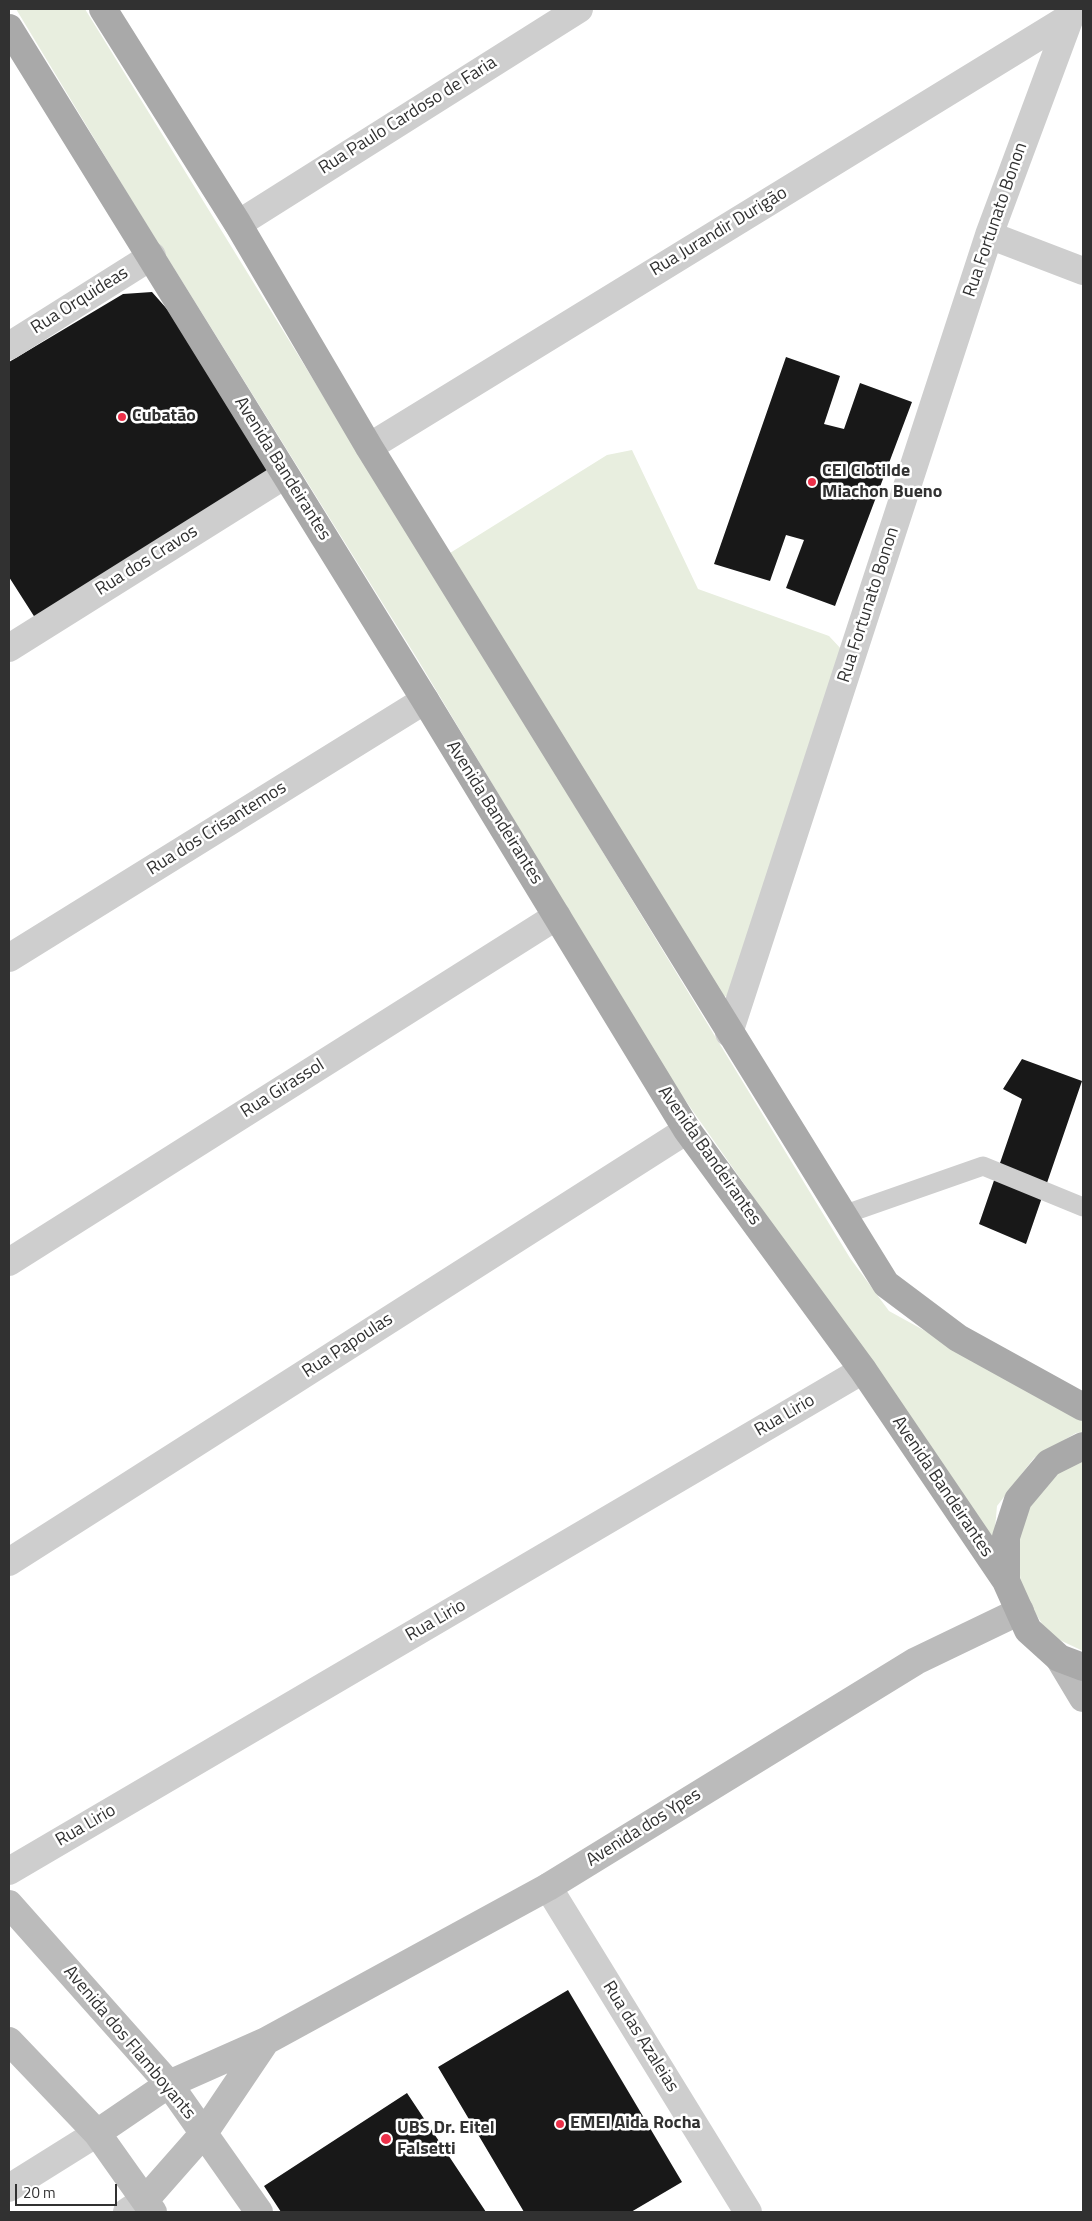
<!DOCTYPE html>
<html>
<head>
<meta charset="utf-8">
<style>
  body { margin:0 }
  #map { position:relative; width:1092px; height:2221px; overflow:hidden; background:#fff; font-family:"Titillium Web",sans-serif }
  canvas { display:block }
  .frame { position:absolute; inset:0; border:10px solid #313131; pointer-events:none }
  .scale { position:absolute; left:15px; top:2184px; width:102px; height:22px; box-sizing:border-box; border:2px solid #313131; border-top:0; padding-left:6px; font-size:15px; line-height:18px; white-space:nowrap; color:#313131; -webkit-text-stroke:4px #fff; paint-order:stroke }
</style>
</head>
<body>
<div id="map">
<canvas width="1092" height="2221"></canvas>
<div class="frame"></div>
<div class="scale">20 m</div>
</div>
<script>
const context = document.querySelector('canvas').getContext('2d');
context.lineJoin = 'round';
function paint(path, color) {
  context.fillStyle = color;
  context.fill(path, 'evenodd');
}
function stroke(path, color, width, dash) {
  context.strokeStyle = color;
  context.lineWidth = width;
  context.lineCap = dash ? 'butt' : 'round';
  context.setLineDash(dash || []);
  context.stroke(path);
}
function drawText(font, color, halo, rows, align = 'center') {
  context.font = font + ' "Titillium Web",sans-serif';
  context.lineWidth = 5;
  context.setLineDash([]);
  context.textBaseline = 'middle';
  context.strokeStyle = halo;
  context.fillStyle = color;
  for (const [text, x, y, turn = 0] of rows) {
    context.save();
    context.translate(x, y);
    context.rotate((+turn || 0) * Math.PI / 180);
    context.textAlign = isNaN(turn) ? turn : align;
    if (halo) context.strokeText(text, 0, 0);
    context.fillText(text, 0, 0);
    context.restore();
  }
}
const green = new Path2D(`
  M16,9H85L489,665L850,1258L889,1311L1083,1418V1432L1076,1433L1034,1458L997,1506L994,1539L664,1070L418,660L129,196Z
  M632,450L698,589L829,636L843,651L729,996L720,997L450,553L607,455Z
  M1083,1459V1651L1049,1635L1021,1590L1017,1526L1050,1473Z`);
const building = new Path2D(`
  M152,292L174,317L269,473L39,624L9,577V362L123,294Z
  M786,357L840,376L824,424L844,429L860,383L912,402L835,606L786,588L804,540L786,535L770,581L714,564Z
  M1022,1059L1082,1081L1026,1244L979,1224L1022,1099L1003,1089Z
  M568,1990L682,2182L631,2212H524L438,2067Z
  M407,2093L486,2212H281L264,2186Z`);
const lane = new Path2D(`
  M843,1215L983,1166L1083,1207`);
const street = new Path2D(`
  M238,224L579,9
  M989,235L1083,271
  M9,346L152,256
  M369,447L1070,17
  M9,648L285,475
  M9,958L425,700
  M729,1033L989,235L1073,9
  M9,1262L557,916
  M9,1562L687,1130
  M9,1871L863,1370
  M548,1887L748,2212
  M9,2188L97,2133
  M127,2212L145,2200`);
const secondary = new Path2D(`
  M1059,1658L1083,1698
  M9,1904L169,2084L259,2212
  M9,2041L97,2133L153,2212
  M97,2133L169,2084L266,2041L548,1887L916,1661L1020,1611
  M145,2200L204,2133L266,2041`);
const primary = new Path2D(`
  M103,9L238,224L369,447L886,1284L958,1338L1083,1407
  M9,28L425,700L687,1130L863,1370L1006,1581
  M1083,1446L1049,1463L1018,1500L1006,1537V1581L1028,1630L1059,1658L1083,1667`);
const markers = [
  [122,417,5,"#ec3049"],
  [812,482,5,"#ec3049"],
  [560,2124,5,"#ec3049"],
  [386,2139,6,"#ec3049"]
];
const streetNames = [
  ["Rua Paulo Cardoso de Faria",408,116,-32],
  ["Rua Fortunato Bonon",996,220,-71],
  ["Rua Jurandir Durigão",719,232,-31],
  ["Rua Orquideas",80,301,-32],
  ["Avenida Bandeirantes",282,469,58],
  ["Rua dos Cravos",147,561,-32],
  ["Rua Fortunato Bonon",869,605,-72],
  ["Avenida Bandeirantes",494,813,58],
  ["Rua dos Crisantemos",217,829,-32],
  ["Rua Girassol",283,1089,-32],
  ["Avenida Bandeirantes",709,1156,55],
  ["Rua Papoulas",348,1346,-33],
  ["Rua Lirio",785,1416,-30],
  ["Avenida Bandeirantes",942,1487,56],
  ["Rua Lirio",436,1621,-30],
  ["Rua Lirio",86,1826,-30],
  ["Avenida dos Ypes",644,1828,-32],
  ["Rua das Azaleias",640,2037,58],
  ["Avenida dos Flamboyants",129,2043,50]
];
const poiNames = [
  ["Cubatão",132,417],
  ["CEI Clotilde",822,472],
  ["Miachon Bueno",822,493],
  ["EMEI Aida Rocha",570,2124],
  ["UBS Dr. Eitel",397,2129],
  ["Falsetti",397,2150]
];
paint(green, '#e8eedf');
paint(building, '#181818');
stroke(lane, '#cecece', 19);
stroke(street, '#cecece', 28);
stroke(secondary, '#bbb', 28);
stroke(primary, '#a9a9a9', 28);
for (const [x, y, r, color] of markers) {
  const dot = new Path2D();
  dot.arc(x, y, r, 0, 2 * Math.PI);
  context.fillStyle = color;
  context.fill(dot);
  stroke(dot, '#fff', 2);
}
drawText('18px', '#313131', '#fff', streetNames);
drawText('bold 18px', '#313131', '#fff', poiNames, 'left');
</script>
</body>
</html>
